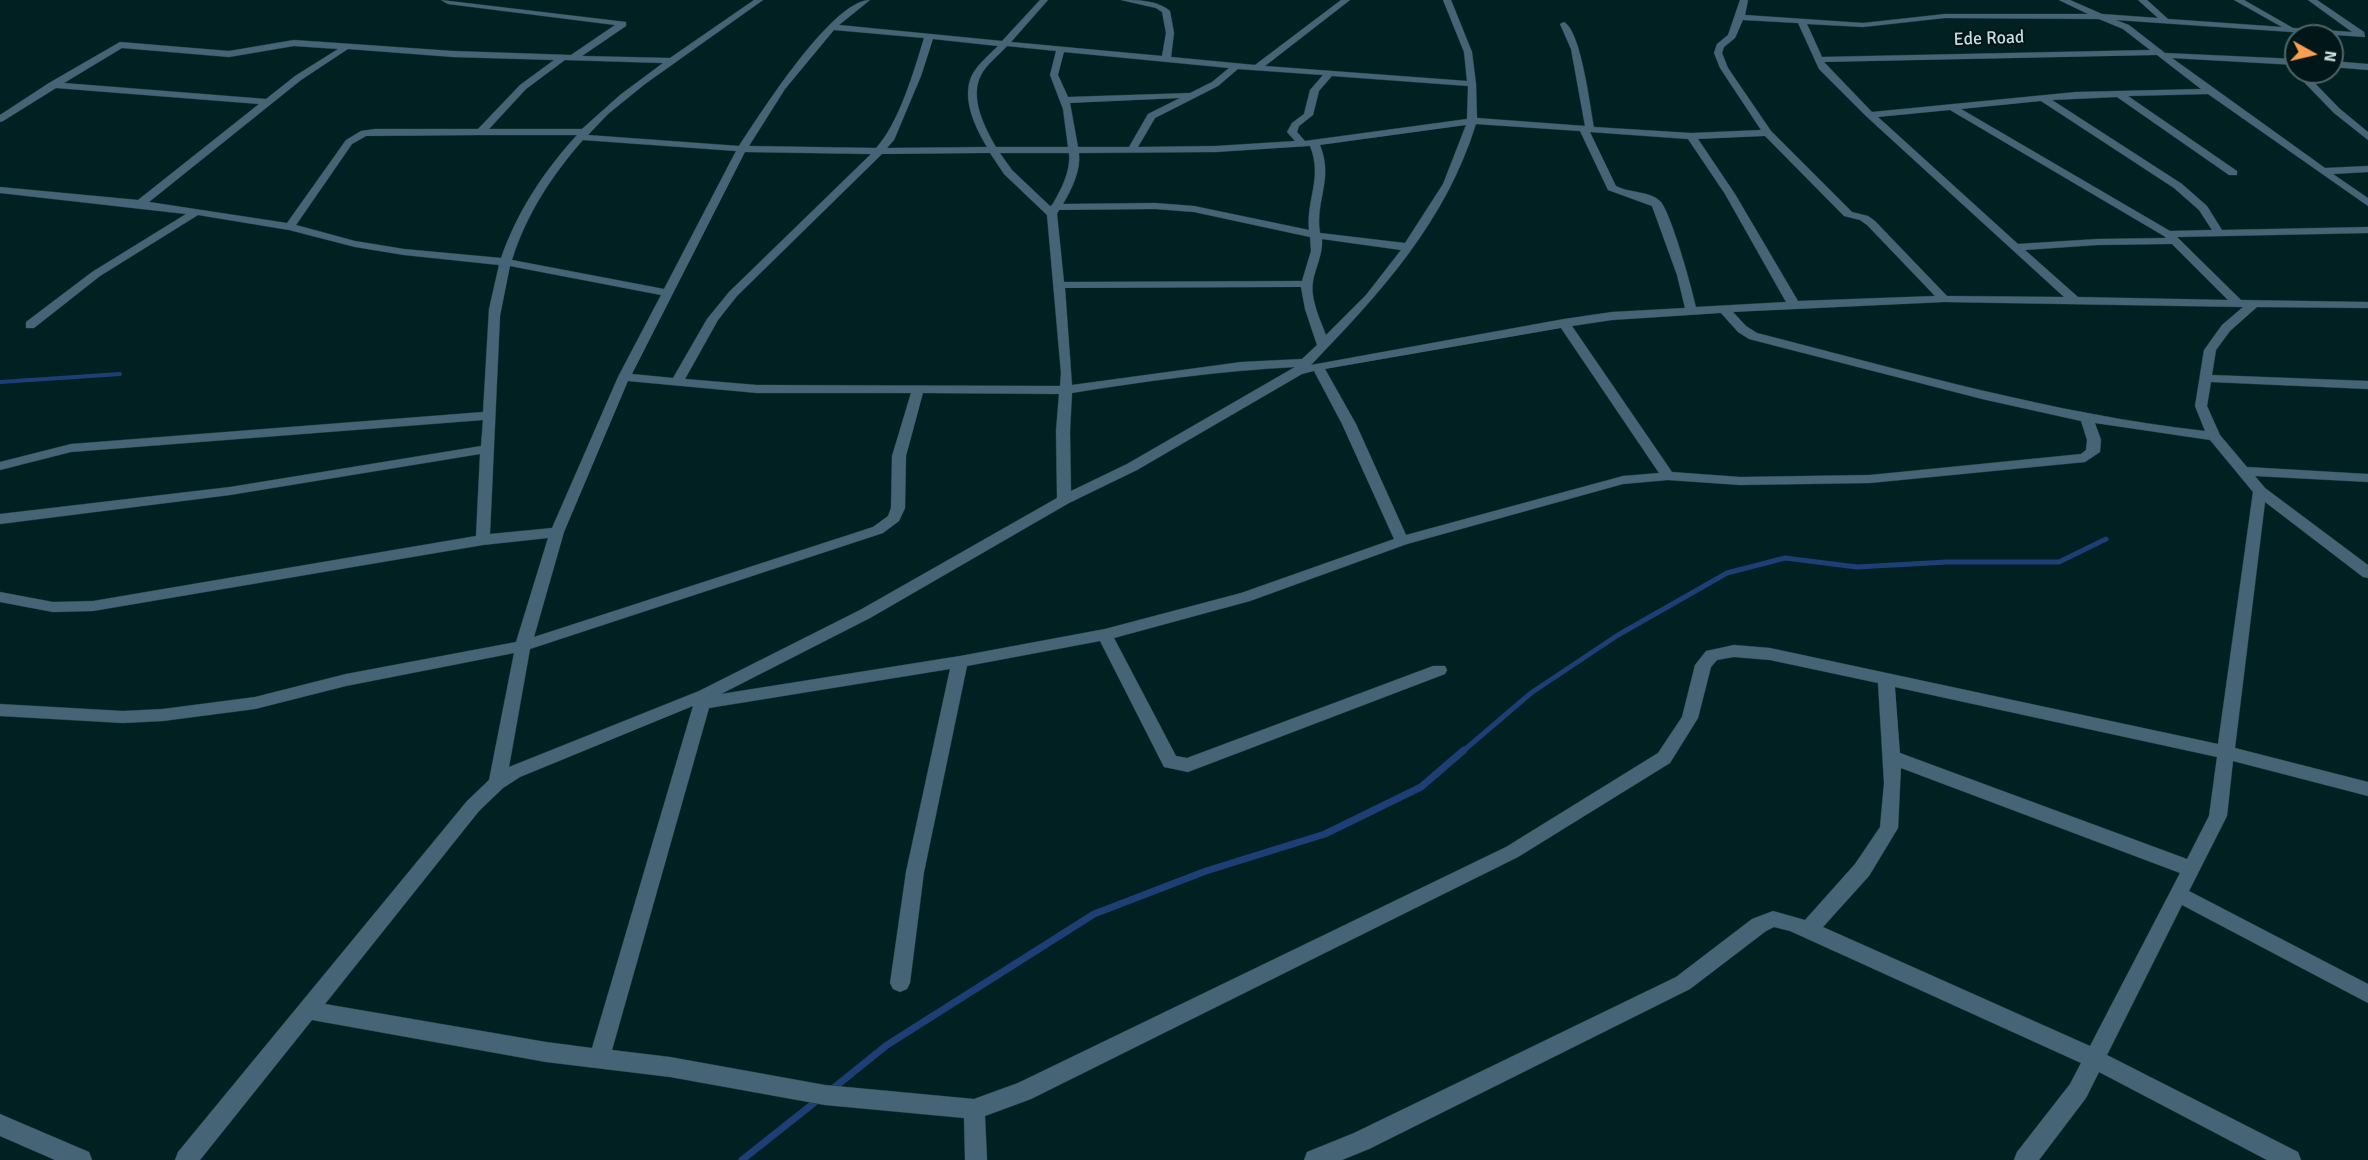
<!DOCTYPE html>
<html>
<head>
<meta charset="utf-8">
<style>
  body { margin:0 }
  #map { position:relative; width:2368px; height:1160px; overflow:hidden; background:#012022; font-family:Signika,sans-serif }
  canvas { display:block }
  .north { position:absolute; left:2284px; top:24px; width:60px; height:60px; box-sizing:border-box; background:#001619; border:2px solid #4f6567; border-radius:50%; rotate:98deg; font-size:16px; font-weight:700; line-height:24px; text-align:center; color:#c6dcdd }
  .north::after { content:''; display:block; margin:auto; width:21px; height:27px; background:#fa9f4f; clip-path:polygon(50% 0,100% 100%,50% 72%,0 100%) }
</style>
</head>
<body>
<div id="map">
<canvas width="2368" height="1160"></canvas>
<div class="north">N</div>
</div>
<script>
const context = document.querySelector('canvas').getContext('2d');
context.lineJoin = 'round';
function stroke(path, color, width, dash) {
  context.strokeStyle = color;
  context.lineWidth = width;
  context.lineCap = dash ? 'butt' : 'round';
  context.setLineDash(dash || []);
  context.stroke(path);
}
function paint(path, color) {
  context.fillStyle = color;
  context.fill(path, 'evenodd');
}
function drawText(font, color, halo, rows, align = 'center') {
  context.font = font + ' Signika,sans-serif';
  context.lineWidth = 4.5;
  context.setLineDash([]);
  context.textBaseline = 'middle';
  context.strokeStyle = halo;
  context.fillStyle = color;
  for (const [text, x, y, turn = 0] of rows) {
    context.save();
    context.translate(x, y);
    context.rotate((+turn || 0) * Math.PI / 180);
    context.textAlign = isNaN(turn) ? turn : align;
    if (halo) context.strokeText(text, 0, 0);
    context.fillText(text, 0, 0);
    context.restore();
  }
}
const streamFar2 = new Path2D(`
  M0,382L120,374`);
const streamFar1 = new Path2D(`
  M1462,752L1531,693L1618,635L1727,573L1785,558L1857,567L1947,562H2059L2106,539`);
const stream = new Path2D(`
  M831,1090L887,1045L1094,914L1206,871L1325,834L1421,787L1464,750
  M742,1160L819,1099`);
const minor = new Path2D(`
  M441,0L626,22V26L582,56L670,58L754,0H763L645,84L608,114L588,135L739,146C760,114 832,0 870,0L839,25L1002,41L1040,0H1048L1011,42L1162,56L1166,33L1162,12L1156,8L1121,0C1138,0 1157,0 1170,11L1174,33L1171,57L1255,65L1341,0H1350L1265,66L1467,81L1464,52L1443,0H1451L1472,52L1476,84L1477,118L1585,126L1571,49L1560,24L1564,22C1581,31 1590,106 1594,127L1691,133L1761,130L1720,68L1714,53L1717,44L1728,35L1740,0H1748L1745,15L1863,23L1945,14H2088L2059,0H2070L2102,14L2158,18L2138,0H2147L2168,19L2282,27L2234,0H2244L2293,28L2352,32L2308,0H2317L2364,32L2365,37L2116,20L2129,25L2165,53L2296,59V65L2172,58L2325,168L2368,166V172L2333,174L2368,198V206L2208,94L2128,96L2237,171V175H2229L2117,97L2052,100L2182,184L2207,206L2222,230L2368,227V233L2177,237L2241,300L2368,302V308L2257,307L2230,331L2216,350L2212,375L2368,381V389L2211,382L2207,406L2220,435L2247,467L2368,474V482L2255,476L2265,488L2368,565V578L2363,577L2265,502L2235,748L2368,782V796L2233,761L2227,816L2189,891L2368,984V1003L2182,905L2107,1055L2298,1152L2301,1160H2267L2099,1072L2086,1098L2039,1160H2014L2017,1152L2070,1084L2081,1063L1790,931L1774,927L1766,931L1690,989L1369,1149L1342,1160H1304L1307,1152L1354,1133L1676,977L1752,919L1773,911L1805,920L1855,864L1880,827L1884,783L1878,683L1770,660L1734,657L1717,660L1711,667L1698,718L1670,763L1518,857L1031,1099L985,1116L987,1160H965L964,1118L825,1105L670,1077L546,1062L312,1020L200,1160H175L178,1152L467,801L489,780L514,653L346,686L255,709L163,721L123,723L0,716V704L123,711L163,709L255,697L346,674L516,642L548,538L483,545L93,611L53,612L0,602V592L53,602L93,601L476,536L480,454L230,495L0,524V514L230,487L481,446L483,420L71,452L0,470V462L71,444L483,412L489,309L499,265L404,255L355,247L289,230L198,215L100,276L34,328H26V322L92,272L186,214L0,193V187L138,200L259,104L56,88L3,121L0,122V115L49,83L120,42L229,51L294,40L453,51L571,55L615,25L448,4ZM1945,18L2099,19L2123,29L2150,50L1822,57L1807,24L1863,27ZM1743,20L1798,23L1819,69L1867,117L2064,297L1947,296L1875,221L1868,216L1852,212L1771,131L1728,68L1722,53L1724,47L1735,38ZM834,30L924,38C914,71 899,123 876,148L749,146L785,89ZM933,39L998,46C990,54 978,64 972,75C961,98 975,127 987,147L887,148L894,140L921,76ZM294,46L338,49L295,76L266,99L64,83L122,48L229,57ZM1007,46L1056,51L1050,75L1063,109L1068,147H996C985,128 969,98 981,75C986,65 999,55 1007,46ZM348,49L453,57L554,60L520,85L478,129H375L361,131L346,140L287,223L149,202L301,80ZM1064,52L1229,68L1212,82L1190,93L1068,97L1058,75ZM2157,55L2201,89L2076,92L1872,112L1824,62ZM565,60L663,63L620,95L582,129H489L526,89ZM1238,69L1323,75L1310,90L1304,114L1292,123L1287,132L1295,141L1216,146L1138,147L1155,118L1218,86ZM1332,76L1468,86L1467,119L1305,141L1297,132L1299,126L1313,115L1319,91ZM1180,98L1148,114L1129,147H1078L1070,103ZM2041,101L2174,188L2199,210L2212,230L2170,231L1961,109ZM1950,110L2164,236L2166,238L2097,239L2018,244L1878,117ZM1476,124L1580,131L1608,190L1652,206L1677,275L1685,308L1612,312L1564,319L1311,365C1381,292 1445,223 1476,124ZM1466,125L1443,184L1405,243L1320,233C1315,199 1334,180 1320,145ZM1590,132L1688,139L1725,194L1786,302L1696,307C1692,289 1671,212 1660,201C1650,191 1629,193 1616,186ZM481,135H577C544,171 517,212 501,258L404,249L355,241L296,225L352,144L366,136ZM1765,136L1844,216L1860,220L1867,225L1935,296L1798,301L1735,194L1698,139ZM583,140L736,151L664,289L512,260C526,215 552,175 583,140ZM1310,146C1323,178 1306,199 1309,230L1194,206L1155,203L1063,204C1072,189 1081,170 1079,153L1216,152ZM745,152L871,154L729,292L707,319L673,378L632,374ZM990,153L1004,174L1047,215L1061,373L1060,386L757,385L685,379L718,320L737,296L882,154ZM1000,153H1069C1071,171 1061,190 1052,205L1050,206L1012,170ZM1155,209L1194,212L1310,237L1311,251L1302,281L1064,282L1057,214L1059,210ZM1322,239L1401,250L1366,295L1326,335C1320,319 1310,299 1313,281C1316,266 1323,254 1322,239ZM2172,244L2228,300L2078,297L2025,250L2097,245ZM510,266L661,295L618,377L552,528L490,534L500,316ZM1301,287L1305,309L1317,345L1302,359L1241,362L1072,385L1065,288ZM1944,302L2243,307L2222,325L2204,350L2195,406L2205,431C2053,414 1906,371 1757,333L1746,326L1733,312ZM1721,313L1738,332L1749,339L1982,399L2081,421L2087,440L2086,450L2081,454L1870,475L1740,477L1672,472L1572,326L1612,320ZM1561,328L1659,473L1623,476L1406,535L1356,424L1325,369ZM1295,367L1127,464L1071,491L1070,431L1072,393C1146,381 1220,371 1295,367ZM1314,371L1342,424L1394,539L1241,593L1105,629L960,656L721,694L870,618L1069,503L1137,470L1302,374ZM628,381L757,393H911L892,456L891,508L888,516L873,527L534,637L564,532ZM923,393L1059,394L1056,431L1057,498L860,610L699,691L509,767L530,649L883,533L899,521L905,508L906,456ZM2095,423L2210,440L2253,492L2218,744L1770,648L1734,645L1706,651L1695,665L1682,717L1658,753L1506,847L1018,1083L974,1099L825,1085L670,1057L612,1050L709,708L950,669L906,872L890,983L893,989L900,992L907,989L910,983L924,872L967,666L1100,641L1164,767L1188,772L1445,674L1447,670L1445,666H1433L1187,758L1176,756L1114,638L1250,601L1407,544L1623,484L1668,480L1740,485L1870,483L2085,462L2100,452L2101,440ZM1895,687L2217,757L2209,816L2187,859L1900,753ZM693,706L592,1048L546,1042L325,1004L479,811L503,788L520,777ZM1901,768L2180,873L2090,1046L1823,927L1869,876L1898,828Z
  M2332,61L2368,64V70L2332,67Z
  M2296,70V72H2304L2340,109L2368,132V140L2334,113L2296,74Z
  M0,1114L89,1152L92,1160H55L0,1136Z`);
const farStreetnames = [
  ["Ede Road",1989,39,-2]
];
stroke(streamFar2, '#1d3f76', 4);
stroke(streamFar1, '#1d3f76', 5);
stroke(stream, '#1d3f76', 7);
stroke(minor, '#1d3a3c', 1);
paint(minor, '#456576');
drawText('18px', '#c6dcdd', '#001619', farStreetnames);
</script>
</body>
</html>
